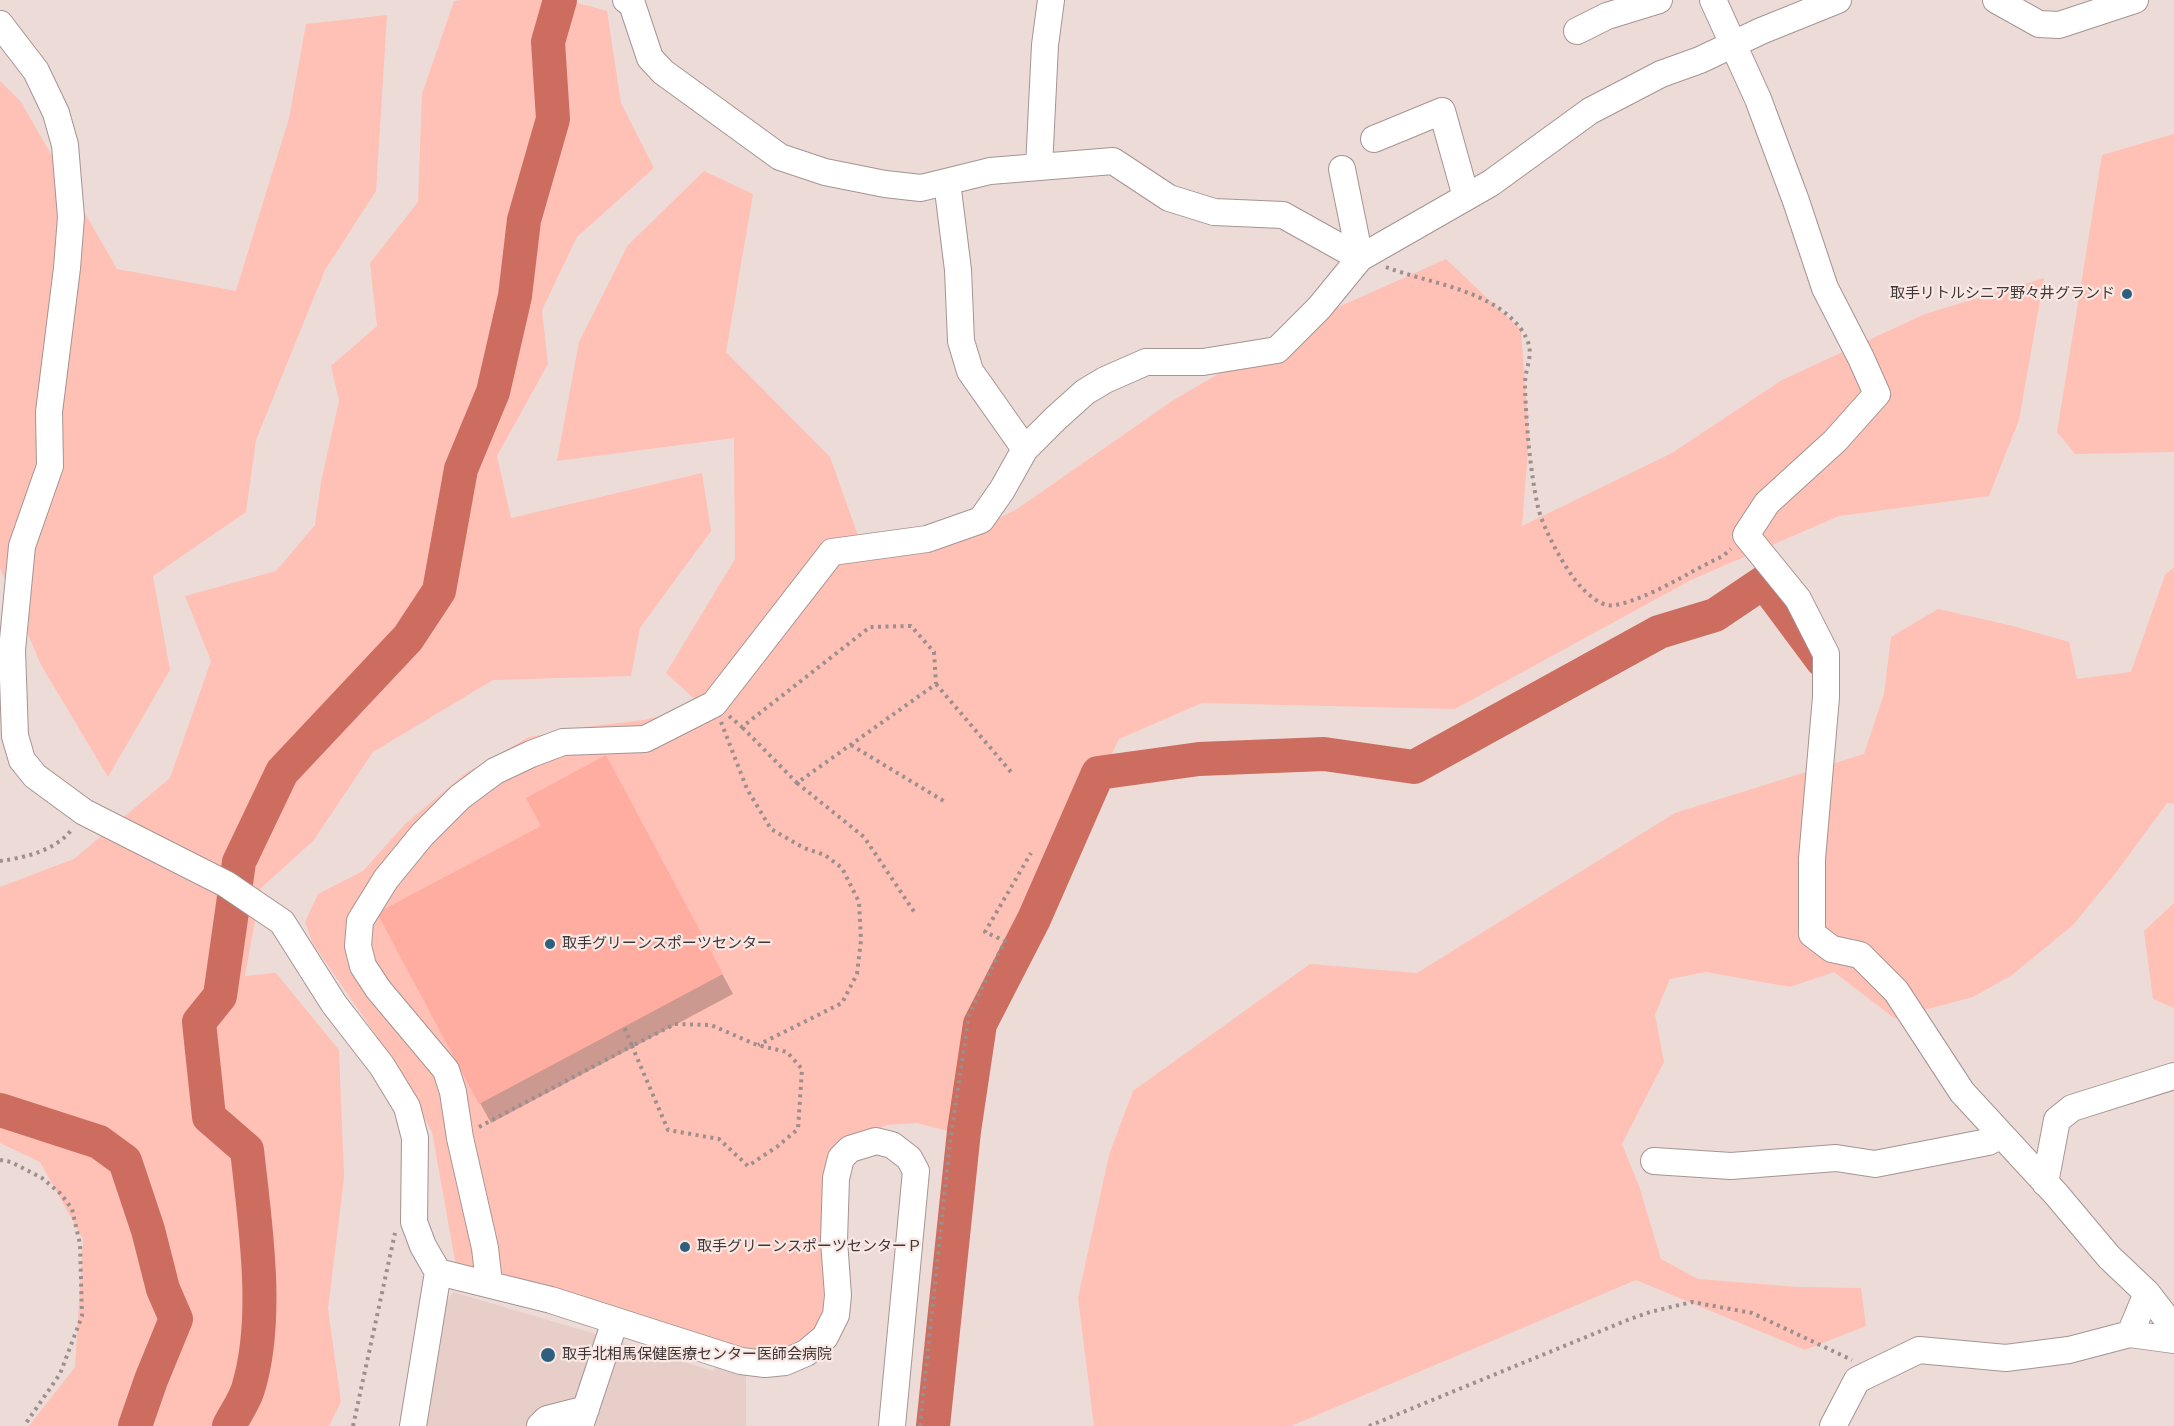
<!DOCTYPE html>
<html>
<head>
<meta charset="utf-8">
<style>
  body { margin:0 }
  canvas { display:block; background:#eddbd8 }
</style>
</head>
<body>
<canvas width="2174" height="1426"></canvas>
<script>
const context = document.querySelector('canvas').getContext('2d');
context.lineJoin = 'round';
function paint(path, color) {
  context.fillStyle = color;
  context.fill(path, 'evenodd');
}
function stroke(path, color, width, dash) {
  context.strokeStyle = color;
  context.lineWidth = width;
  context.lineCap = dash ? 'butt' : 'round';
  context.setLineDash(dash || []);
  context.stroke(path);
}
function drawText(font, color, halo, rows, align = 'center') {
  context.font = font + ' "Noto Sans","Noto Sans JP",sans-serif';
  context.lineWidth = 4.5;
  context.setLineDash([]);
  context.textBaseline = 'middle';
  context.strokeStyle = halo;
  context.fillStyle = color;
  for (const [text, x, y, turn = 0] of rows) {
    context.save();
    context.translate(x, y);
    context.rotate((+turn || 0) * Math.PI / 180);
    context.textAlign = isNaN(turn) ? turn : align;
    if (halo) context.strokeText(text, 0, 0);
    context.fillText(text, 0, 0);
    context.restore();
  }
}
const built = new Path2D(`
  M453,1292L599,1335L713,1371L717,1363L746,1374V1426H426L444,1306Z`);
const green = new Path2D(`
  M462,0H567L607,11L621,103L654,168L577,237L542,310L548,364L497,456L511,518L702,473L711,531L640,628L631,676L493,680L373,752L313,841L261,888L245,976L276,973L339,1050L344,1178L328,1309L341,1402L329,1426H29L75,1367L83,1239L40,1162L0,1143V887L74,859L170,778L211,661L185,596L276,571L315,525L321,482L339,401L331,366L377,326L370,263L418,202L422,94L454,1Z
  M387,15L376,191L325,270L256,440L246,512L153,576L170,670L108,777L41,665L0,568V81L21,102L117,269L236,291L289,118L306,24Z
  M2174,134V452L2075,454L2057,432L2102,155Z
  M704,171L753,194L726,352L830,457L861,544L953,541L1017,509L1172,401L1314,318L1446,259L1521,330L1529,436L1522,526L1672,453L1782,380L1925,314L2044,278L2019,420L1989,496L1839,516L1691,580L1455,709L1202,703L1119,739L986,1009L967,1136L917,1123L887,1125L841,1144L825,1242L823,1313L813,1333L795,1346L776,1354L748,1351L456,1266L432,1132L389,1054L313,944L305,922L318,894L363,871L405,824L466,773L529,737L585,727L644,720L702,706L666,673L735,559L734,438L557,461L579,342L628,245Z
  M2174,567V804L2167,803L2118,870L2073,925L2012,975L1973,997L1894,1018L1834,972L1790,987L1706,972L1670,979L1655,1015L1664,1062L1622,1144L1639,1186L1661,1259L1698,1279L1798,1287L1861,1288L1866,1326L1805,1350L1636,1280L1291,1426H1094L1078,1298L1109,1155L1133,1091L1310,964L1417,973L1675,813L1864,754L1884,694L1891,637L1938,609L2013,626L2069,642L2077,679L2131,672L2165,575Z
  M2174,903V1008L2153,999L2144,931Z`);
const shadow = new Path2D(`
  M617,777L733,994L491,1123L480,1103L543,826Z`);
const river = new Path2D(`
  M0,1110L99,1142L125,1161L148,1230L163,1289L176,1319L151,1380L135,1426
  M229,1426C235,1414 244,1402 248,1389C270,1318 255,1223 247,1150L209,1117L199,1022L220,996L239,862L282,772L408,638L439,591L461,469L493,392L515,296L524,220L553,119L548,42L560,0
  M933,1426L964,1131L980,1024L1034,919L1098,773L1199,759L1324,754L1414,767L1659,632L1715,615L1764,582L1822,660`);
const building = new Path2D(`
  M606,755L723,974L479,1104L377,913L541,826L526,798Z`);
const path = new Path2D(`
  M1386,267C1430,284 1491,289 1521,329C1538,353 1525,363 1525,385C1526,423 1530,471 1538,507C1543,529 1566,571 1581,587C1590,596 1602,608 1616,605C1653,597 1688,572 1723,556L1731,549
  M936,684L1011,772
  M729,716L742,727L870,627L911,626L934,652L936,684L797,783L742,727
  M721,722L747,789L771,829L804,848L825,855L842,868L859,902L861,940L857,974L842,1003L758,1045
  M851,745L947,803
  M797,783L864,837L915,913
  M0,861C24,858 57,850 72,829
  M479,1127L632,1046L668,1130L719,1139L748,1166L778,1146L798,1129L802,1069L787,1052L757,1045L711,1025L675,1024L632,1046L624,1027
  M0,1160L11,1162L42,1178L61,1194L72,1209L80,1244L82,1316L60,1374L24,1426
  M353,1426L395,1233
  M920,1426L950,1142L969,1015L1005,941L985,932L1031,853
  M1369,1426L1630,1319L1650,1312L1692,1302L1752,1313L1852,1360`);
const minor = new Path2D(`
  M626,0L632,4L650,58L663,72L780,157L825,172L885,184L921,188L990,171L1113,161L1169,198L1214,212L1283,215L1360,258
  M1713,0L1758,99L1796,201L1825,288L1861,358L1877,394L1835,441L1767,503L1746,535L1798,599L1826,654V697L1812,859V934L1832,949L1860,955L1896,991L1962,1092L2056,1194L2109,1257L2147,1293L2130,1334
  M1996,0L2039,24L2059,25L2135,0
  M0,24L36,71L56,113L65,145L71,217L67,268L49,412L50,466L22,546L12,650L15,736L22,760L35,776L84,812L226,884L282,922L334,1004L382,1066L407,1107L415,1138L414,1222L423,1246L438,1272L413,1426
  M1577,31L1607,16L1659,0
  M1374,139L1442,111L1466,197
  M1039,167L1045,45L1051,0
  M1342,169L1360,258
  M947,182L958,270L961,341L970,371L1025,449
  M1654,1161L1731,1166L1836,1158L1875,1164L1988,1142L2000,1136
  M2045,1183L2057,1120L2072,1108L2174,1076
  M438,1272L551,1300L741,1361L765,1364L785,1362L806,1353L825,1337L836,1315L838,1295L834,1241L836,1178L841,1158L850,1149L876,1141L892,1145L909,1158L916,1171L892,1426
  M489,1283L485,1248L460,1138L453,1092L446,1070L378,989L363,966L358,946L360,921L386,879L422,835L460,797L495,771L531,754L563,742L645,739L714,704L832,552L927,539L981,520L1002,490L1025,449L1055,419L1085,392L1105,380L1146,362H1203L1277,350L1319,308L1360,258L1491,183L1590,111L1661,74L1700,60L1761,31L1838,0
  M2147,1293L2174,1328
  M540,1426L547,1419L586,1409
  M580,1426L615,1321
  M1833,1426L1857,1380L1919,1350L2006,1358L2069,1350L2130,1334L2174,1340`);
const markers = [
  [2127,294,6,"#2f5f7e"],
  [550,944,6,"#2f5f7e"],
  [685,1247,6,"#2f5f7e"],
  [548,1355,8,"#2f5f7e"]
];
const poiNames = [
  ["取手リトルシニア野々井グランド",2115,294,"right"],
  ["取手グリーンスポーツセンター",562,944],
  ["取手グリーンスポーツセンターＰ",697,1247],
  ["取手北相馬保健医療センター医師会病院",562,1355]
];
paint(built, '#e8cec9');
paint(green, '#ffc0b5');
paint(shadow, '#0003');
stroke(river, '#cc6d5f', 34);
paint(building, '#ffada0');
stroke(minor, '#a59492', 28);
stroke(path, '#9c8f8d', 4, [3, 4.5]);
stroke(minor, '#fff', 26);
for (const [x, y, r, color] of markers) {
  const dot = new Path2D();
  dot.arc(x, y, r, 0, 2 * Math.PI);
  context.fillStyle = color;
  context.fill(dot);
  stroke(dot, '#fae8e5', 2);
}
drawText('15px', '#3e3736', '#fae8e5', poiNames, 'left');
</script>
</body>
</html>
